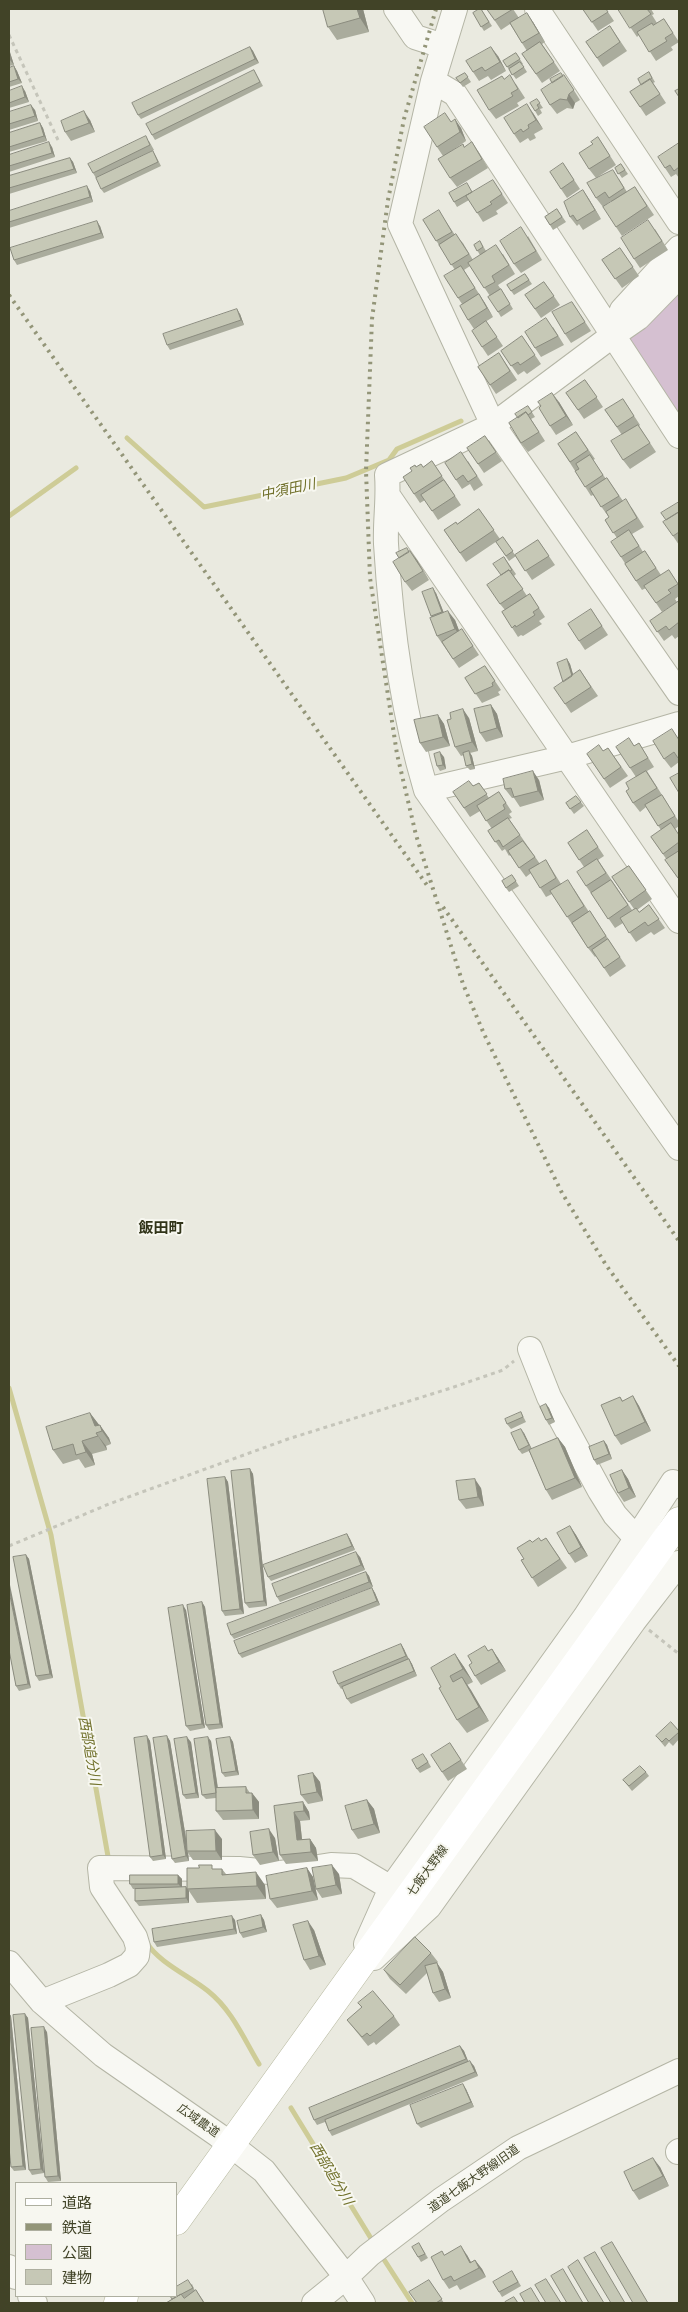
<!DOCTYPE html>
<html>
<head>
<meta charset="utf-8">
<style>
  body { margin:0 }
  #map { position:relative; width:688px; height:2312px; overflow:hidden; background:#eaeae0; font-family:Arial,"Noto Sans JP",sans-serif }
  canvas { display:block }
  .frame { position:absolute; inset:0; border:10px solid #414327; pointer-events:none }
  .legend { position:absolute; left:15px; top:2182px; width:162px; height:115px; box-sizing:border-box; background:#f7f7f0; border:1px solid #aeafa0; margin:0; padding:6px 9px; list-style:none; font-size:15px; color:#414327 }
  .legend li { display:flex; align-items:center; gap:10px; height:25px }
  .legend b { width:25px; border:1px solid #aeafa0 }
</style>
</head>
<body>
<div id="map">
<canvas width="688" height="2312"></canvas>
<div class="frame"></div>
<ul class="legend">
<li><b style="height:6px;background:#fff"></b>道路</li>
<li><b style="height:6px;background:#939578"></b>鉄道</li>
<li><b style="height:14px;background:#d5c0d1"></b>公園</li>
<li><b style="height:14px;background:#c6c8b6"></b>建物</li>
</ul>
</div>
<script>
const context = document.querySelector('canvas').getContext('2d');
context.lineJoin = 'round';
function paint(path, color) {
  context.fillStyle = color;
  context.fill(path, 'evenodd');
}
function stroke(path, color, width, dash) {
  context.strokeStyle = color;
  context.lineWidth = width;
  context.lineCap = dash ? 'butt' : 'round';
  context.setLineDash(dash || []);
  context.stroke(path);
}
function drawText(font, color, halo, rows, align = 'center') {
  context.font = font + ' Arial,"Noto Sans JP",sans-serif';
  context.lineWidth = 4;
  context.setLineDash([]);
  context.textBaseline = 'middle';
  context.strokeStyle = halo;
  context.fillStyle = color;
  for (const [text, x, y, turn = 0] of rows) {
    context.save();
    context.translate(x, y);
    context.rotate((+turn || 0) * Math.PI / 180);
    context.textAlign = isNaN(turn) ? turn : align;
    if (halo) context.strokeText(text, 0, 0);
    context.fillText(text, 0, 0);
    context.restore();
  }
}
const green = new Path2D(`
  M679,286V420L631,343L629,333Z`);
const stream = new Path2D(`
  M127,438L204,507L346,478L389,460L397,449L461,421
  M9,516L76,468
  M9,1388L51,1535L109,1862
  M147,1943C158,1962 191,1977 208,1991C232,2010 244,2039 259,2064
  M291,2108L372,2240
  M383,2258L412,2303`);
const path = new Path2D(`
  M9,35L58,140
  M9,1546L109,1504L288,1439L451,1388L503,1370L514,1361
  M649,1630L679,1654`);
const minor = new Path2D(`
  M396,9L415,37L443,46
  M455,9L433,81L400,224L493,425L679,693
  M537,9L679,222
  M433,81L455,94L679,436
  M679,248L622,310L612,336L493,425L387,475C389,498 385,521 386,544C391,627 402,710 426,790L679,1148
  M612,336L638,318L679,276
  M389,497L679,921
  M426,790L567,757L679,724
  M530,1349L549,1397L600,1491L615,1515L635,1537
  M366,1944L391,1888L585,1617L673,1482L679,1486
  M374,1958L429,1907L634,1621L679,1563
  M9,1963L42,2002L103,2055L218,2135L264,2171L346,2277L363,2303
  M42,2002L109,1975L129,1965L137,1956L138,1947L135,1937L102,1887L100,1868L239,1869L280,1873L331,1865L354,1866L391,1888
  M678,2152L679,2151
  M9,2267L16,2277
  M30,2296L35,2303
  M314,2303L346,2277L369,2255L441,2200L518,2148L679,2071`);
const major = new Path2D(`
  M176,2221L679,1521
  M118,2303L124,2296`);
const rail = new Path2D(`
  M436,9L404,119L388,200L372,319L366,471L370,578L397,754L416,835L463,984L484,1034L562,1193L606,1265L679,1366
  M9,295L429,888
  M443,907L679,1241`);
const wall = new Path2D(`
  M323,9H363L369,32L337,40L328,27Z
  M481,9L492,26L484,31L473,13Z
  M487,9H513L519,18L533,22L545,42L542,44L560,71L542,83L522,54L527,51L510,24L501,30Z
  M583,9H606L614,21L598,31Z
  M618,9H651L654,14L652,15L657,23L664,19L679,42L671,47L673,50L656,61L639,35L637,37Z
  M610,26L627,51L603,67L586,42Z
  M250,47L253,51L259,63L141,119L138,115Z
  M9,50L14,65L9,66Z
  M516,53L523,64H522L527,72L516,79L503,61Z
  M498,56L506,71L491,80L488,76L479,81L473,72Z
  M14,66L17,71L22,83L9,87V68Z
  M254,70L263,86L155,140L152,135Z
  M649,72L655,82L653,83L666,103L646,116L630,92L641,85Z
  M465,73L471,82L463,87L456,78Z
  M563,76L570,84L580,100L575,103L573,109L567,108L557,114L550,105Z
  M504,79L516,84L525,98L517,103L519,106L496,119L489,110Z
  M9,91H25L29,102L9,108Z
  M537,99L543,108L540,109L542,113L538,116L535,111Z
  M35,110L38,121L9,130V112Z
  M533,113L543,129L534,134L536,138L530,141L528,138L520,143L514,134Z
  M90,120L95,132L71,141L65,132Z
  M451,122L461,128L466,141L450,152L464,147L478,151L488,168L457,187L450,178L443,156L437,147Z
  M40,123L43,128L47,141L9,152V133Z
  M598,137L616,165L596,178L589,169L593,144Z
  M149,141L154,150L96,178L93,173Z
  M679,143V178L676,174L671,177L665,168Z
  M52,147L55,157L9,172V155Z
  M153,151L156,156L161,166L104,193L101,189Z
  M70,158L73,162L77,173L9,194V176Z
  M563,163L580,189L567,198L561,189Z
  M621,164L628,174L622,178L615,168Z
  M619,179L627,192L635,187L654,215L622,236L616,227L611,201L603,207L596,198Z
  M499,189L508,203L496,211L498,214L483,222L469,200L457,207L449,193L472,192Z
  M583,190L601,219L583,230L579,224L577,226L570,217Z
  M90,191L93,202L9,228V211Z
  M557,209L566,222L553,230L545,217Z
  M423,220H445L455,235L463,243L473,260L480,255L474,245L480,241L486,251L503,254L515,274L498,285L504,294L513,309L501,317L498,312L490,296L470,266L464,270L481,297L493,317L474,329L468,320L462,304L458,298L455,270Z
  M100,226L104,238L17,265L14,260Z
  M655,229L668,250L640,268L634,259Z
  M528,236L542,260L521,273L514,264Z
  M620,248L639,276L622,288L602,260Z
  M525,274L532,284L514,295L507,285Z
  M544,282L560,305L541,318L525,295Z
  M572,302L591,331L571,343L565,334Z
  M240,314L244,325L170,350L167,345Z
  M486,321L503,346L488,356L482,347Z
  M553,327L564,345L541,357L535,348Z
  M522,336L541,364L527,374L524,371L518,375L501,351Z
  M499,353L517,380L496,394L478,367Z
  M585,380L603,407L584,419L566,393Z
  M623,399L640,425L639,426L656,452L630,469L623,460L622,435L605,410Z
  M559,402L573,425L556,435L550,426Z
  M528,406L535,417L531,419L545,441L528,452L521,443L518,418Z
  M576,432L595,459L593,460L606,479L607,478L623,501L632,508L644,527L632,534L643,552L645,551L661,575L669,570L679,585V596L675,599L677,602L662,612L646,588L642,590L636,581L621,557L617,538L605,520L609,517V516H608L593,495L591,496L558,444Z
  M485,436L502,461L484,473L467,448Z
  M432,461L461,505L438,520L425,500L420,503L414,494L412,471L416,467H423Z
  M468,461L483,485L474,491L470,484L462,489L456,480Z
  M679,502V545L673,536L666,520Z
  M479,509L500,539L466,562L444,530L457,524Z
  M503,537L515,555L538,540L555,565L532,580L516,556L509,561L496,542Z
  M410,551L429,580L412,591L405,582L410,552Z
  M504,557L516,574L514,576L527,596L530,594L545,617L539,621L542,624L523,636L521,635L518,637L502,612L505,610L500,604L501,575Z
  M436,593L444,613L455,620L459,631L462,629L479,655L459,668L437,636L431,616Z
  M679,601V636L675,639L672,635L664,641L650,621Z
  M591,609L608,635L585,650L579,641Z
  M567,659L570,664L573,675L580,670L598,696L571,713L565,704Z
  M485,666L501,690L498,692L500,695L482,703L465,678Z
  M491,705L497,714L503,737L486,742L480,733Z
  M438,715L444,724L450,746L426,752L420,743Z
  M469,718L478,751L470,753L472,756L475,769L470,770L466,766L464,755L461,756L455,747Z
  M679,739V762L671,768L664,759Z
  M639,743L654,767L647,771L679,822V826L675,829L679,835V880L665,860H667L651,837L661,830L646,807L640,812L633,803L629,789L636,777L630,768L634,746Z
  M608,748L628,776L610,788L587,754L603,751Z
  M444,757L446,769L440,771L437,766Z
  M539,780L544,800L520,807L514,798H512L505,789Z
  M479,783L489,798L499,792L512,812L509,814L512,818L509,819L540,864L546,860L561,884L574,889L589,912L590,911L626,966L610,977L596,956L595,957L588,948L552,894L546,897L531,873L526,877L510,855L509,856L505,849L502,851L488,831L492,829L480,811L470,817L453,792L473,786Z
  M576,796L584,806L574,814L566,803Z
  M587,830L604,856L598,860L632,910L634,909L612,877L629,866L652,899L637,910L639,912L649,905L665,928L654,935L651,932L636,942L623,923L615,928L586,886L584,867L568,843Z
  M512,875L519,886L509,892L506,888Z
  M633,1396L639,1406L651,1431L621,1445L615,1436L620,1397L623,1401Z
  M546,1404L549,1408L555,1422L549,1425L546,1420Z
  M521,1412L526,1422L511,1429L507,1424Z
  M90,1413L109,1438L111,1444L106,1446L107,1450L92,1454L95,1465L85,1468L79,1459L63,1464L53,1450Z
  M524,1433L532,1449L558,1438L565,1447L582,1487L552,1500L546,1490L529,1451L522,1454L519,1450Z
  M604,1441L607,1445L612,1459L597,1465L594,1460Z
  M250,1469L253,1474L267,1606L249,1608L245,1603Z
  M622,1470L628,1479L636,1497L624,1502L618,1493Z
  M225,1477L228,1482L244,1614L225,1616L222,1611Z
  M481,1488L484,1506L466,1509L459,1500Z
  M570,1526L576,1535L588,1556L575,1563L569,1554Z
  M347,1534L350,1539L355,1550L271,1581L268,1577Z
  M546,1538L567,1568L538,1587L521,1560L524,1559L532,1542L541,1541Z
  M26,1555L29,1559L53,1678L39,1681L36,1676Z
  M360,1557L365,1570L280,1602L277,1597Z
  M366,1572L369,1576L373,1587L234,1639L231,1635Z
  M372,1588L375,1593L380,1605L242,1658L239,1654Z
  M202,1602L205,1607L223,1728L209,1730L206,1725Z
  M186,1610L205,1728L190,1731L186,1726Z
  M401,1644L404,1649L409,1659L412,1664L417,1676L351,1704L347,1699L343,1688L341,1689L338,1684Z
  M492,1649L498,1658L506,1671L481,1685L475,1676L472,1663Z
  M9,1650L31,1688L19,1691L16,1686Z
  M455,1654L464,1667L473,1682L467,1685L489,1721L467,1733L457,1720L441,1687Z
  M679,1731V1739L673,1746L669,1742L665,1747L656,1736Z
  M147,1736L150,1741L166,1859L153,1861L150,1857Z
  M167,1736L170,1741L187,1844L222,1839V1860H193L188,1853L189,1861L175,1863L172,1859Z
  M230,1737L233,1742L239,1775L225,1777L222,1773Z
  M211,1741L218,1788L246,1787L250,1793H252L259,1802V1819L223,1820L216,1811V1798L206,1799L202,1795Z
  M191,1742L199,1798L186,1799L183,1795Z
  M450,1743L467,1769L448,1781L442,1772Z
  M426,1758L431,1767L420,1773L417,1769Z
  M646,1772L649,1776L632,1791L623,1780Z
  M313,1773L320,1782L323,1801L308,1804L301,1795Z
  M367,1800L374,1809L380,1833L358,1839L352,1830Z
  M303,1802L309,1812L310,1820L300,1821L302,1839H310L316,1848L318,1861L286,1864L280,1855L274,1806Z
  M275,1838L279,1861L260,1865L253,1855Z
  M307,1868L313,1877L318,1900L277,1908L270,1899Z
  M215,1869H222L226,1874L265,1885L266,1899L197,1903L189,1891V1903L139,1906L135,1901L137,1889H133L130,1884L178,1875L182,1879V1887H186L187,1889Z
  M339,1874L342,1894L322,1898L316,1889Z
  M261,1915L264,1920L267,1932L243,1938L240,1933Z
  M235,1920L237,1934L157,1947L154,1942Z
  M314,1930L326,1965L310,1970L304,1960Z
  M431,1953L438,1962L437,1963L443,1972L451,1998L439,2002L433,1993L427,1973L406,1994L390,1979L384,1970Z
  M358,2003L394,2016L400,2025L376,2045L374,2042L368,2046L347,2020L362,2008Z
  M9,2013L11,2016L26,2170L14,2171L11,2167L9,2148Z
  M25,2014L28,2018L44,2173L32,2175L29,2170Z
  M47,2032L61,2181L48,2182L45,2177Z
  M460,2046L464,2051L468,2062L474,2066L478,2076L332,2136L329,2131L325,2122L317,2125L314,2120Z
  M466,2089L474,2107L421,2128L417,2124Z
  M660,2167L669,2186L639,2200L633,2191Z
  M419,2243L428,2258L421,2262L418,2257Z
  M444,2255H467L471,2262L475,2260L482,2269L486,2277L460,2290L457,2285L449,2289L443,2280Z
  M512,2271L521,2286L502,2297L499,2292Z
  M429,2280L444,2303H417Z
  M192,2284L195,2291L196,2290L205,2303H166Z`);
const shadedWall = new Path2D(`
  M357,9H363L369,32L360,18Z
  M527,13L533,22L545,42L539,33Z
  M250,47L253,51L259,63L255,59Z
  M491,47L498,56L506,71L500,62Z
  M9,50L10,52L14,65L10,60L9,55Z
  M14,66L17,71L22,83L18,79Z
  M22,86L25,91L29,102L25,97Z
  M569,94L575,103L573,109L567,100Z
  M527,104L533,113L543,129L536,120Z
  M31,105L35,110L38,121L35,116Z
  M84,111L90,120L95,132L89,123Z
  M455,119L461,128L466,141L460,132Z
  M40,123L43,128L47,141L44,136Z
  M49,142L52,147L55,157L52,153Z
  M70,158L73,162L77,173L74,169Z
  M87,186L90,191L93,202L90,197Z
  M583,190L589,199L601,219L595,210Z
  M97,221L100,226L104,238L101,233Z
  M479,294L485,303L493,317L487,308Z
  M237,309L240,314L244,325L241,320Z
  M552,393L559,402L573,425L566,416Z
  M410,551L417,560L429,580L423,571Z
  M433,588L436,593L445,616L442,612Z
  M448,611L455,620L462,638L455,629Z
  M567,659L570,664L576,684L573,679Z
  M491,705L497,714L503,737L497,728Z
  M463,709L469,718L478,751L472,742Z
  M438,715L444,724L450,746L443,737Z
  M469,751L472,756L475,769L472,764Z
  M440,752L444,757L446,769L443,765Z
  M533,771L539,780L544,800L538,791Z
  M633,1396L639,1406L651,1431L645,1422Z
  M546,1404L549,1408L555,1422L552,1418Z
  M90,1413L100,1426H95Z
  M100,1425L109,1438L111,1444L102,1431Z
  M521,1429L524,1433L532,1450L529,1445Z
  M96,1433L106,1446L107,1450L98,1436Z
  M558,1438L565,1447L582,1487L575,1478Z
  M82,1441L92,1454L95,1465L86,1452Z
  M604,1441L607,1445L612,1459L609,1454Z
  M250,1469L253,1474L267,1606L264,1601Z
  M622,1470L628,1479L636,1497L629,1488Z
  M225,1477L228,1482L244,1614L240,1609Z
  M475,1479L481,1488L484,1506L478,1497Z
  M570,1526L576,1535L588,1556L581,1547Z
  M347,1534L350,1539L355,1550L352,1546Z
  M356,1552L360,1557L365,1570L361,1565Z
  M26,1555L29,1559L53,1678L50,1674Z
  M366,1572L369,1576L373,1587L369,1582Z
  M9,1580L31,1688L28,1684L9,1591Z
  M372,1588L375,1593L380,1605L377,1601Z
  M202,1602L205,1607L223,1728L220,1724Z
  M183,1605L186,1610L205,1728L202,1724Z
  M401,1644L404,1649L409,1661L406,1656Z
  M492,1649L498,1658L506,1671L499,1662Z
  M455,1654L464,1667L473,1682L463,1669Z
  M409,1659L412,1664L417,1676L414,1671Z
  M462,1677L471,1690L489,1721L479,1707Z
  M147,1736L150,1741L166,1859L163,1855Z
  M167,1736L170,1741L188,1851H187L188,1853L189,1861L186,1856Z
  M187,1737L191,1742L199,1798L196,1793Z
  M208,1737L211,1741L219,1797L216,1793Z
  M230,1737L233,1742L239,1775L236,1771Z
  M313,1773L320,1782L323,1801L317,1792Z
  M252,1793L259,1802V1819L253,1810Z
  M367,1800L374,1809L380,1833L374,1824Z
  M303,1802L309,1812L310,1820L304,1811Z
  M294,1812L300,1821L303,1849L297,1840Z
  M269,1829L275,1838L279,1861L273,1852Z
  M215,1830L222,1839V1860L216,1851Z
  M310,1839L316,1848L318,1861L311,1852Z
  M332,1865L339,1874L342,1894L336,1885Z
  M307,1868L313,1877L318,1900L312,1891Z
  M256,1872L265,1885L266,1899L257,1886Z
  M178,1875L182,1879V1888L178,1884Z
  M186,1887L189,1891V1903L186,1898Z
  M261,1915L264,1920L267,1932L263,1927Z
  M232,1916L235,1920L237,1934L234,1929Z
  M308,1921L314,1930L326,1965L319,1956Z
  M437,1963L443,1972L451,1998L445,1989Z
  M9,2013L11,2016L26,2170L23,2166L9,2022Z
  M25,2014L28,2018L44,2173L41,2169Z
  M44,2027L47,2032L61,2181L58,2176Z
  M460,2046L464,2051L469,2063L466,2059Z
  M470,2061L474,2066L478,2076L475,2072Z
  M463,2084L466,2089L474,2107L471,2102Z
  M653,2158L660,2167L669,2186L663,2176Z
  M461,2246L467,2255L476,2272L470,2263Z
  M475,2260L482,2269L486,2277L479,2268Z`);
const building = new Path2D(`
  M323,9H357L360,18L328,27Z
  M479,9H481L489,22L481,27L473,13Z
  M487,9H513L495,20Z
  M583,9H606L608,12L592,22Z
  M618,9H647L651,14L630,28Z
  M527,13L539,33L522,43L510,23Z
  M664,19L673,33L665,38L667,41L649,52L637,32L652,23L653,25Z
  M610,26L620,42L597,58L586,42Z
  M540,42L554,62L536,74L522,54Z
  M250,47L255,59L138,115L132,103Z
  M491,47L500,62L485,71L482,67L473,72L466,61Z
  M516,53L520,59L507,67L503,61Z
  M520,62L524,67L512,75L509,69Z
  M14,66L18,79L9,82V68Z
  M254,70L260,82L152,135L146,124Z
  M649,72L652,78L641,85L638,79Z
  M465,73L468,77L460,83L456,78Z
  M561,73L563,76L552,83L550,79Z
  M510,75L518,89L511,93L513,96L489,110L477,90L502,76L504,79Z
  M564,75L574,90L569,94L567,100L560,99L550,105L541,90Z
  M650,79L660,94L640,107L630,92Z
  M22,86L25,97L9,103V91Z
  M679,89V97L675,91Z
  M537,99L540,103L537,105L539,108L535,111L530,103Z
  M527,104L536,120L528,125L529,128L523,132L521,129L514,134L504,118Z
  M31,105L35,116L9,124V112Z
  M84,111L89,123L65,132L61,121Z
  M445,113L451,122L455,119L460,132L437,147L424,127Z
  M40,123L44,136L9,147V133Z
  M146,136L150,145L93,173L88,164Z
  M598,137L610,156L589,169L579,153L593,144L591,142Z
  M49,142L52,153L9,166V155Z
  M472,142L482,159L450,178L438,159L463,144L464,147Z
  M679,143V167L674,171L670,165L665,168L658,157Z
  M153,151L158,162L101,189L96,178Z
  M70,158L74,169L9,188V176Z
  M563,163L574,180L561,189L550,172Z
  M621,164L625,170L618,174L615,168Z
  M613,170L624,188L609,198L605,192L596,198L587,183Z
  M493,180L502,194L490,202L492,204L477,213L466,196Z
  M467,183L472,192L454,202L449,193Z
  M87,186L90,197L9,222V211Z
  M635,187L647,206L616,227L603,207Z
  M583,190L595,210L577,221L573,215L570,217L564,202Z
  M557,209L562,217L550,225L545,217Z
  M439,210L452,232L436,241L423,220Z
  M648,220L662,241L634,259L621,238Z
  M97,221L101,233L14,260L10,248Z
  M521,227L536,251L514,264L500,241Z
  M456,234L469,254L451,265L439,245Z
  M480,241L483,247L477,251L474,245Z
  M496,245L509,265L492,276L495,282L484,288L468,263Z
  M620,248L633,267L615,279L602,260Z
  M461,266L475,288L458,298L444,276Z
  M525,274L529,280L511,291L507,285Z
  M544,282L554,296L535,309L525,295Z
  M501,289L510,304L498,312L488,297Z
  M479,294L487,308L468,320L460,306Z
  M572,302L585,322L565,334L552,312Z
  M237,309L241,320L167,345L163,334Z
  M546,318L558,336L535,348L525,332Z
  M486,321L497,337L482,347L472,331Z
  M522,336L535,355L520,365L518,362L511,366L501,351Z
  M499,353L510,371L490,385L478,367Z
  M585,380L597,397L578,410L566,393Z
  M552,393L566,416L550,426L539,408L541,406L538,402Z
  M623,399L634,416L617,427L605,410Z
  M528,406L532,412L528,415L526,412L518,418L515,414Z
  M526,412L539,432L521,443L509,423Z
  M638,425L650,443L623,460L611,441Z
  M576,432L588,450L570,462L558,444Z
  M485,436L496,452L478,464L467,448Z
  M461,452L477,476L468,482L463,475L456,480L445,463Z
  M590,455L603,475L585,487L575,471L579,469L576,464Z
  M432,461L442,476L414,494L403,477L412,471L410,468L415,465L416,467L421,464L423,467Z
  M607,478L619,496L601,507L590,489Z
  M444,480L455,496L432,511L421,495Z
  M626,499L637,518L613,533L605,520L609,517L606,512Z
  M679,502V512L666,520L661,513Z
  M479,509L494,530L460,553L444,530L456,522L457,524Z
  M679,512V532L673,536L663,522Z
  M629,530L639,546L621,557L611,542Z
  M503,537L513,551L506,556L496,542Z
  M538,540L549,556L525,571L515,555Z
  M407,548L409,552L399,558L396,553Z
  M410,551L423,571L405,582L393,562Z
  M645,551L656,568L636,581L625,564Z
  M504,557L512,570L510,571L509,570L501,575L493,564Z
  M509,570L523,589L500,604L487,585Z
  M669,570L678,584L668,590L671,593L656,603L644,586Z
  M433,588L442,612L431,616L422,592Z
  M530,594L539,608L533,612L535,615L516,627L515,625L512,628L502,612Z
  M679,601V622L669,630L666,626L657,632L650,621Z
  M591,609L602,626L579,641L568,624Z
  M448,611L455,629L437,636L430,618Z
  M462,629L473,646L453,659L442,642Z
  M567,659L572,676L563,682L557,663Z
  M485,666L495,681L492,683L493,686L475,694L465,678Z
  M580,670L591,687L565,704L554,688Z
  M491,705L497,728L480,733L474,709Z
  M463,709L472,742L455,747L447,720L451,719L450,713Z
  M438,715L443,737L420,743L414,720Z
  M672,729L679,740V757L678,758L674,752L664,759L653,741Z
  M629,738L634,746L639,743L648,758L630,768L616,747Z
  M599,745L603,751L608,748L621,767L604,779L587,754Z
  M469,751L472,764L466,766L463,753Z
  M440,752L443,765L437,766L434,754Z
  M533,771L538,791L514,797L511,788L505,789L503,779Z
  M646,771L657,788L633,803L626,791L629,789L626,783Z
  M679,773V793L670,778Z
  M469,781L473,786L479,783L487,794L464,808L453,792Z
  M499,792L506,803L503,805L505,809L486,821L477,806Z
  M662,795L675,816L658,826L645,805Z
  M576,796L581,802L570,809L566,803Z
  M508,818L520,835L503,847L499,840L495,842L488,831Z
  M671,823L679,835V842L663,854L651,837Z
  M587,830L598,847L579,860L568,843Z
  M523,841L535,857L519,868L508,851Z
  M679,851V877L678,878L665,860Z
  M597,859L606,873L586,886L577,872Z
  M546,860L556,878L540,888L529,870Z
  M629,866L646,890L629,902L612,877Z
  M512,875L516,881L506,888L502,881Z
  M568,880L584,906L567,917L550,891Z
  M611,880L628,905L608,919L591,893Z
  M649,905L659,919L648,926L645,922L629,933L620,918L636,908L639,912Z
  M590,911L606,936L588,948L572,923Z
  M608,939L620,957L604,968L592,950Z
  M633,1396L645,1422L615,1436L601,1405L620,1397L622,1401Z
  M546,1404L552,1418L546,1420L540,1407Z
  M521,1412L523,1417L507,1424L505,1419Z
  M90,1413L95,1426L100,1425L102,1431L96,1433L98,1436L82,1441L86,1452L76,1455L73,1444L53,1450L46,1427Z
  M521,1429L529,1445L519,1450L511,1433Z
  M558,1438L575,1478L546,1490L529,1450Z
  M604,1441L609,1454L594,1460L589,1447Z
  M250,1469L264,1601L245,1603L231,1471Z
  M622,1470L629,1488L618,1493L610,1475Z
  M225,1477L240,1609L222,1611L207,1479Z
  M475,1479L478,1497L459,1500L456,1481Z
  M570,1526L581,1547L569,1554L557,1533Z
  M347,1534L352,1546L268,1577L263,1565Z
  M539,1538L541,1541L546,1538L560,1559L532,1578L521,1560L524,1559L517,1548L530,1540L532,1542Z
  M356,1552L361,1565L277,1597L272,1584Z
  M26,1555L50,1674L36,1676L13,1557Z
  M366,1572L369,1582L231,1635L227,1624Z
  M372,1588L377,1601L239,1654L234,1641Z
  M9,1591L28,1684L16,1686L9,1650Z
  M202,1602L220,1724L206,1725L187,1605Z
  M183,1605L202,1724L186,1726L168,1608Z
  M401,1644L406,1656L338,1684L333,1672Z
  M485,1646L488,1651L492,1649L499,1662L475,1676L469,1665L472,1663L468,1656Z
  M455,1654L463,1669L450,1676L453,1682L462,1677L479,1707L457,1720L439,1688L441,1687L431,1668Z
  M409,1659L414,1671L347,1699L342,1687Z
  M671,1722L679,1731V1732L669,1741L666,1738L662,1742L656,1736Z
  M147,1736L163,1855L150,1857L134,1738Z
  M167,1736L186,1856L172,1859L153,1738Z
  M187,1737L196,1793L183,1795L174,1739Z
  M208,1737L216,1793L202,1795L194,1739Z
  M230,1737L236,1771L222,1773L216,1739Z
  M450,1743L461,1760L442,1772L431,1755Z
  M423,1754L428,1762L417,1769L412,1760Z
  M640,1766L646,1772L629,1786L623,1780Z
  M313,1773L317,1792L301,1795L298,1776Z
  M246,1787V1793H252L253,1810L216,1811V1788Z
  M367,1800L374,1824L352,1830L345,1806Z
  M303,1802L304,1811L294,1812L297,1840L310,1839L311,1852L280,1855L274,1806Z
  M269,1829L273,1852L253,1855L250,1832Z
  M215,1830L216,1851H187L186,1831Z
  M199,1865H212V1869H222V1875L256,1872L257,1886L187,1889V1868H199Z
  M332,1865L336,1885L316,1889L312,1868Z
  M307,1868L312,1891L270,1899L266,1876Z
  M130,1875H178V1884H130Z
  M186,1887V1898L135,1901V1889Z
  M261,1915L263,1927L240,1933L237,1921Z
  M232,1916L234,1929L154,1942L152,1929Z
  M308,1921L319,1956L304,1960L293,1925Z
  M415,1937L431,1953L400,1985L384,1970Z
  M437,1963L445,1989L433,1993L425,1966Z
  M373,1991L394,2016L370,2036L367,2033L362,2037L347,2020L362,2007L358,2003Z
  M25,2014L41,2169L29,2170L13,2015Z
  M9,2022L23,2166L11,2167L9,2148Z
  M44,2027L58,2176L45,2177L31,2028Z
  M460,2046L466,2059L314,2120L309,2108Z
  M470,2061L475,2072L329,2131L325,2120Z
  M463,2084L471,2102L417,2124L410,2105Z
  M653,2158L663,2176L633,2191L624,2172Z
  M612,2242L648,2303H633L601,2248Z
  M419,2243L425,2254L418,2257L412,2247Z
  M461,2246L470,2263L475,2260L479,2268L454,2281L451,2276L443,2280L431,2257L442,2251L444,2255Z
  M595,2252L625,2303H611L584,2258Z
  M578,2260L604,2303H589L568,2267Z
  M563,2269L583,2303H567L551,2276Z
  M512,2271L518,2282L499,2292L493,2282Z
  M546,2279L561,2303H546L535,2285Z
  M188,2280L193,2288L172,2299L170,2296H176V2287Z
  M429,2280L442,2299L436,2303H417L409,2292Z
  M531,2288L540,2303H525L520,2294Z
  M196,2290L204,2303H166L181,2294L184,2298Z
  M514,2297L518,2303H505V2302Z`);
const streetNames = [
  ["七飯大野線",428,1871,-54],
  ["広域農道",198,2121,35],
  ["道道七飯大野線旧道",474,2179,-35]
];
const waterNames = [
  ["中須田川",288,490,-12],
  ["西部追分川",89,1751,80],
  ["西部追分川",331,2174,59]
];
const quarterNames = [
  ["飯田町",161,1229]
];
paint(green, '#d5c0d1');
stroke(stream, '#cecc97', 5);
stroke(minor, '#b4b5a5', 26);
stroke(major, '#b6b79e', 29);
stroke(path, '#c5c5ba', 3, [4, 4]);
stroke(minor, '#f8f8f3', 24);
stroke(major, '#fff', 28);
stroke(rail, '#939578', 4, [2.5, 5]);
paint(wall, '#aaac9d');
paint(shadedWall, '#8b8c7f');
paint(building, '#c6c8b6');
stroke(building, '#8b8c7f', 1);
drawText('12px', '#414327', '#f7f7f0', streetNames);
drawText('italic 14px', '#70702a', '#f7f7f0', waterNames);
drawText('bold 15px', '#313419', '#f7f7f0', quarterNames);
</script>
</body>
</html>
